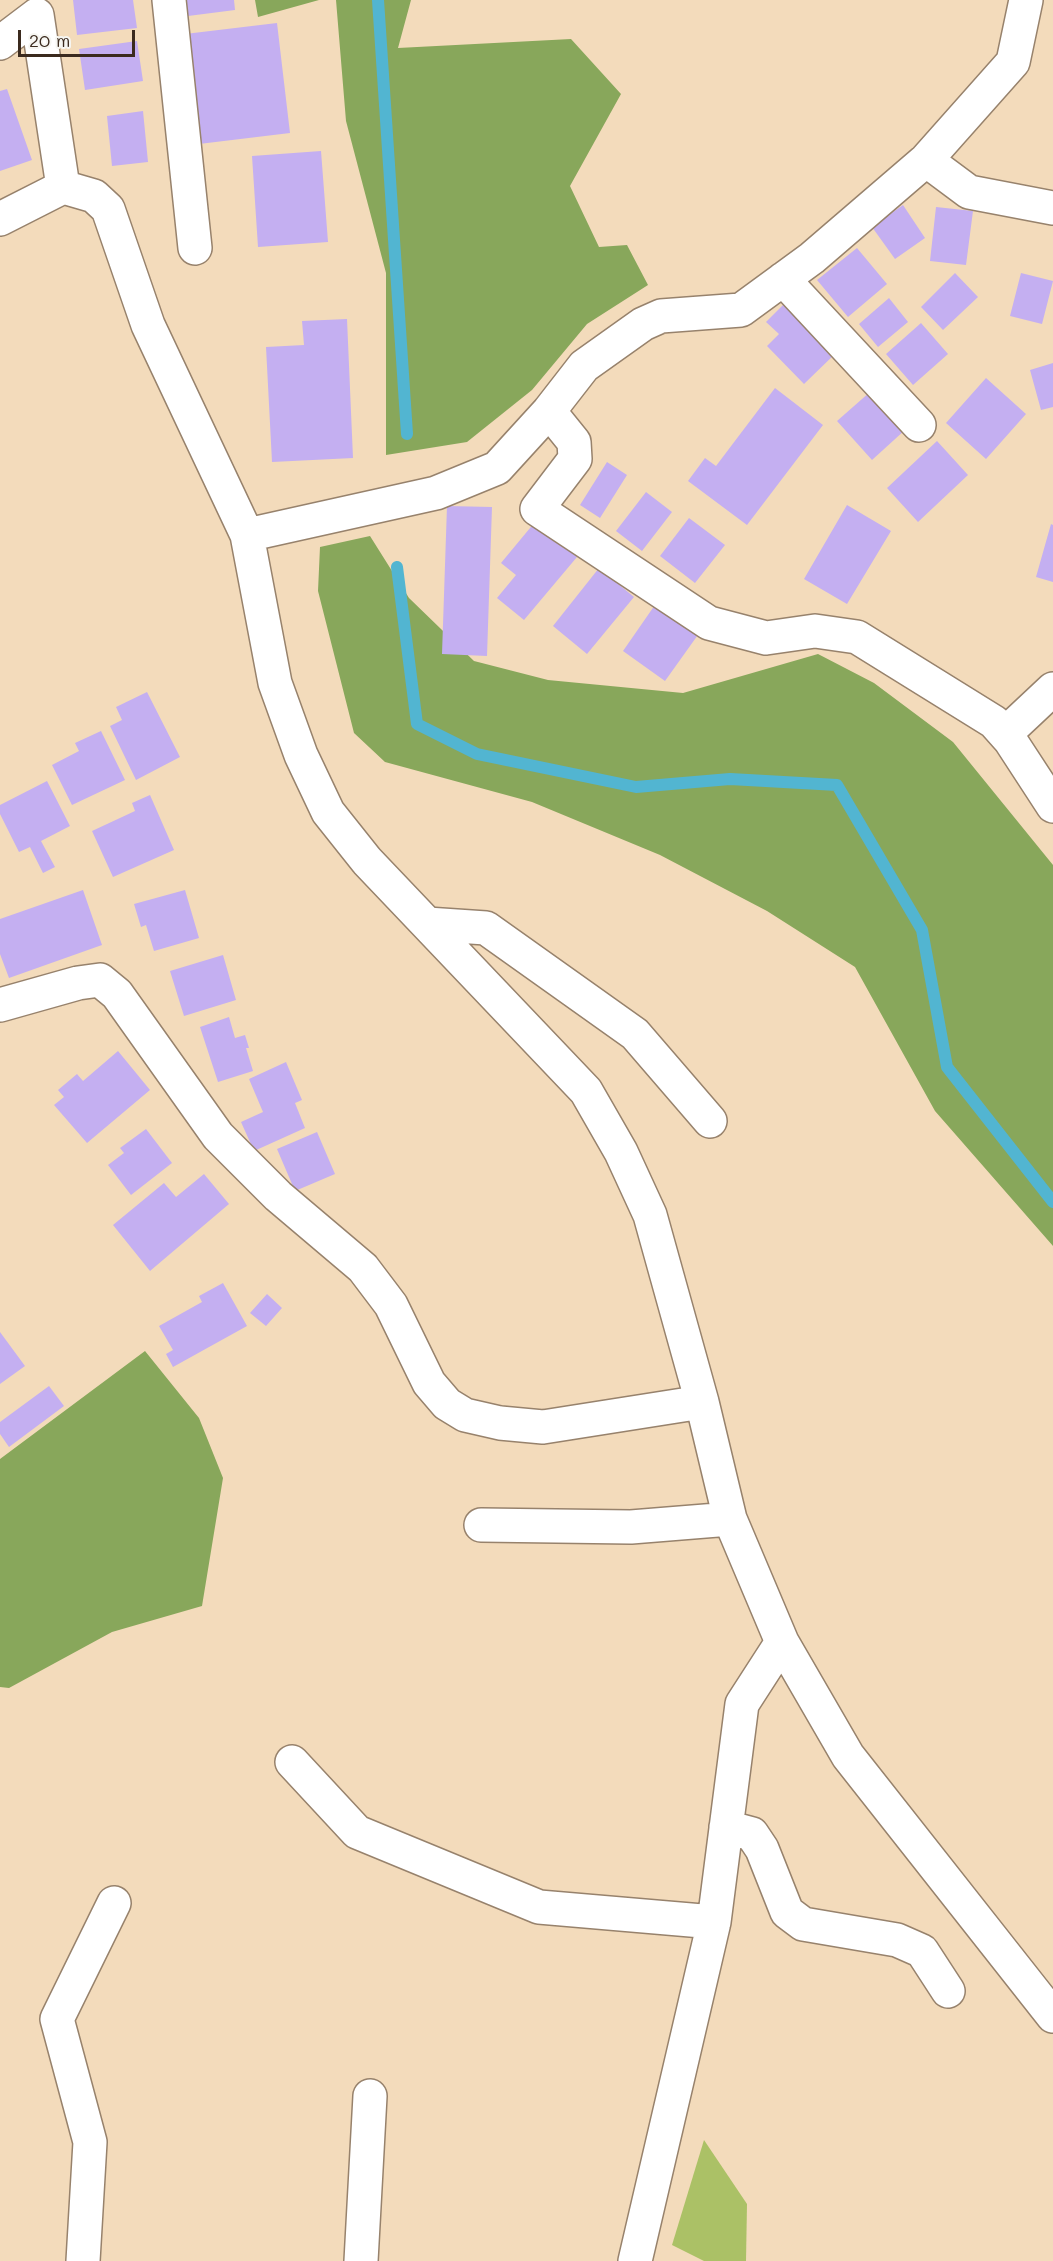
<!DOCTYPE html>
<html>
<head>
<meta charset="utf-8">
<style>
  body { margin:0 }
  #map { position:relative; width:1053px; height:2261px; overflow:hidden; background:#f3dbbb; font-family:Mali,sans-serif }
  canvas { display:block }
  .scale { position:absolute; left:18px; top:30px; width:117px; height:27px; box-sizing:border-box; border:3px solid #3b2a1e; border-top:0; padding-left:8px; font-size:18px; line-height:21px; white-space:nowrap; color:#3b2a1e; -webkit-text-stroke:4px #f6f6f2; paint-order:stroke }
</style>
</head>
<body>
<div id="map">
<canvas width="1053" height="2261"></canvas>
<div class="scale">20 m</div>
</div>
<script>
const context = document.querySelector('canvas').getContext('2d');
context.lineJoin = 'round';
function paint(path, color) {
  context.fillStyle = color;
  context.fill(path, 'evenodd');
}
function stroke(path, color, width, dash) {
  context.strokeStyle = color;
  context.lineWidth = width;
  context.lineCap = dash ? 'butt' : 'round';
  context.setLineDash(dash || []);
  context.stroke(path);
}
const green = new Path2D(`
  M704,2140L747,2204L746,2261H704L672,2245Z`);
const forest = new Path2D(`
  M255,0H319L258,17Z
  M336,0H411L398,48L571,39L621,94L570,186L599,247L627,245L648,285L587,324L532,390L467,442L386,455V273L346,121Z
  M370,536L409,598L474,661L548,680L683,693L818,654L874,683L953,742L1053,865V1246L935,1111L855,967L767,911L660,855L532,802L385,762L354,733L318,591L320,547Z
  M145,1351L199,1418L223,1478L202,1606L112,1632L9,1688L0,1687V1459Z`);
const stream = new Path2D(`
  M378,0L407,434
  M397,567L417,724L477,754L636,787L730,779L837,785L922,930L947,1067L1053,1202`);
const building = new Path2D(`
  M73,0H133L137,28L77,35Z
  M186,0H234L235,10L188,16Z
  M277,23L290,133L199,144L185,34Z
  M137,41L143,81L85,90L79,49Z
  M7,89L32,160L0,171V91Z
  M143,111L148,162L112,166L107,116Z
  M321,151L328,242L258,247L252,156Z
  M903,205L925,238L895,259L872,227Z
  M936,207L973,211L966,265L930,261Z
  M857,248L887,284L848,317L817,280Z
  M955,273L978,297L943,330L921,307Z
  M1021,273L1053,281L1042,324L1010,316Z
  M889,298L908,322L878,347L859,324Z
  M788,300L838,351L804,384L767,346L779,334L766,322Z
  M347,319L353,458L272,462L266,347L304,345L302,321Z
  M921,323L948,354L913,385L886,354Z
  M1053,363V407L1041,410L1030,370Z
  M986,378L1026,414L986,459L946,423Z
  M775,388L823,425L747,525L688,481L705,458L716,466Z
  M870,392L905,430L872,460L837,421Z
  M937,441L968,475L918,522L887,488Z
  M607,462L627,475L600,518L580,505Z
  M646,492L672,512L642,551L616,531Z
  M847,505L891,531L847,604L804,579Z
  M447,506L492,507L487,656L442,654Z
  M689,518L725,545L695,583L660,556Z
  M535,522L577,557L524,620L497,598L516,575L501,563Z
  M1051,524L1053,525V582L1036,577Z
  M599,568L634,597L587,654L553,626Z
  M657,602L700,632L665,681L623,651Z
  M147,692L180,757L136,780L110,726L122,720L116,707Z
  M101,731L125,780L72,805L52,765L79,751L75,743Z
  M47,781L70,826L41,841L55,867L43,873L30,847L19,852L0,814V805Z
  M150,795L174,850L113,877L92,831L135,811L132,803Z
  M83,890L102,945L9,978L0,954V919Z
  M185,890L199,938L154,951L146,925L141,927L134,904Z
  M223,955L236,1000L184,1016L170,971Z
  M229,1017L235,1038L245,1035L249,1048H246L253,1071L218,1082L200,1027Z
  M118,1051L150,1090L87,1143L54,1105L64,1097L58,1090L77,1074L83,1081Z
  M286,1062L302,1100L295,1103L305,1128L254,1151L241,1122L263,1112L249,1079Z
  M146,1129L172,1163L131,1195L108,1165L124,1153L120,1148Z
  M317,1132L335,1174L295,1191L277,1149Z
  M204,1174L229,1204L150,1271L113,1225L164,1183L176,1197Z
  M223,1283L247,1326L173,1367L166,1354L173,1350L159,1326L202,1302L199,1296Z
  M267,1294L282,1308L266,1326L250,1313Z
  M0,1332L25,1366L0,1384Z
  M49,1386L64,1406L9,1447L0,1434V1422Z`);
const minor = new Path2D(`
  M169,0L195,248
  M0,43L37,15L63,187
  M926,160L969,192L1053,208
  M0,219L63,187L94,196L108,209L148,325L247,535L275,683L301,755L328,812L367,861L586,1091L621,1152L650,1215L702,1402L730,1519L782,1642L848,1756L1053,2016
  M783,279L919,425
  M549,411L574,442L575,459L537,509L709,623L766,638L815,631L857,637L994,722L1010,740L1053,806
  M247,535L436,493L497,468L549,411L584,366L643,324L661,316L741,310L812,258L926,160L1013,62L1026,0
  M1005,734L1053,689
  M427,924L486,928L635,1034L710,1121
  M0,1005L78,983L100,980L117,994L218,1136L278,1196L363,1268L391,1305L429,1383L447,1404L465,1415L500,1423L543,1427L702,1402
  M481,1525L631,1527L730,1519
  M292,1762L357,1832L539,1907L714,1922
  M726,1827L752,1834L762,1849L787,1912L803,1924L897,1940L922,1951L948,1991
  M83,2261L90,2142L57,2019L114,1903
  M361,2261L370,2096
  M635,2261L714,1922L742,1704L782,1642`);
paint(green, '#abc166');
paint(forest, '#88a75b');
stroke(stream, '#52b5d1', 12);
paint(building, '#c4aff1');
stroke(minor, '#97826c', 36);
stroke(minor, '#fff', 33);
</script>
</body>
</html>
